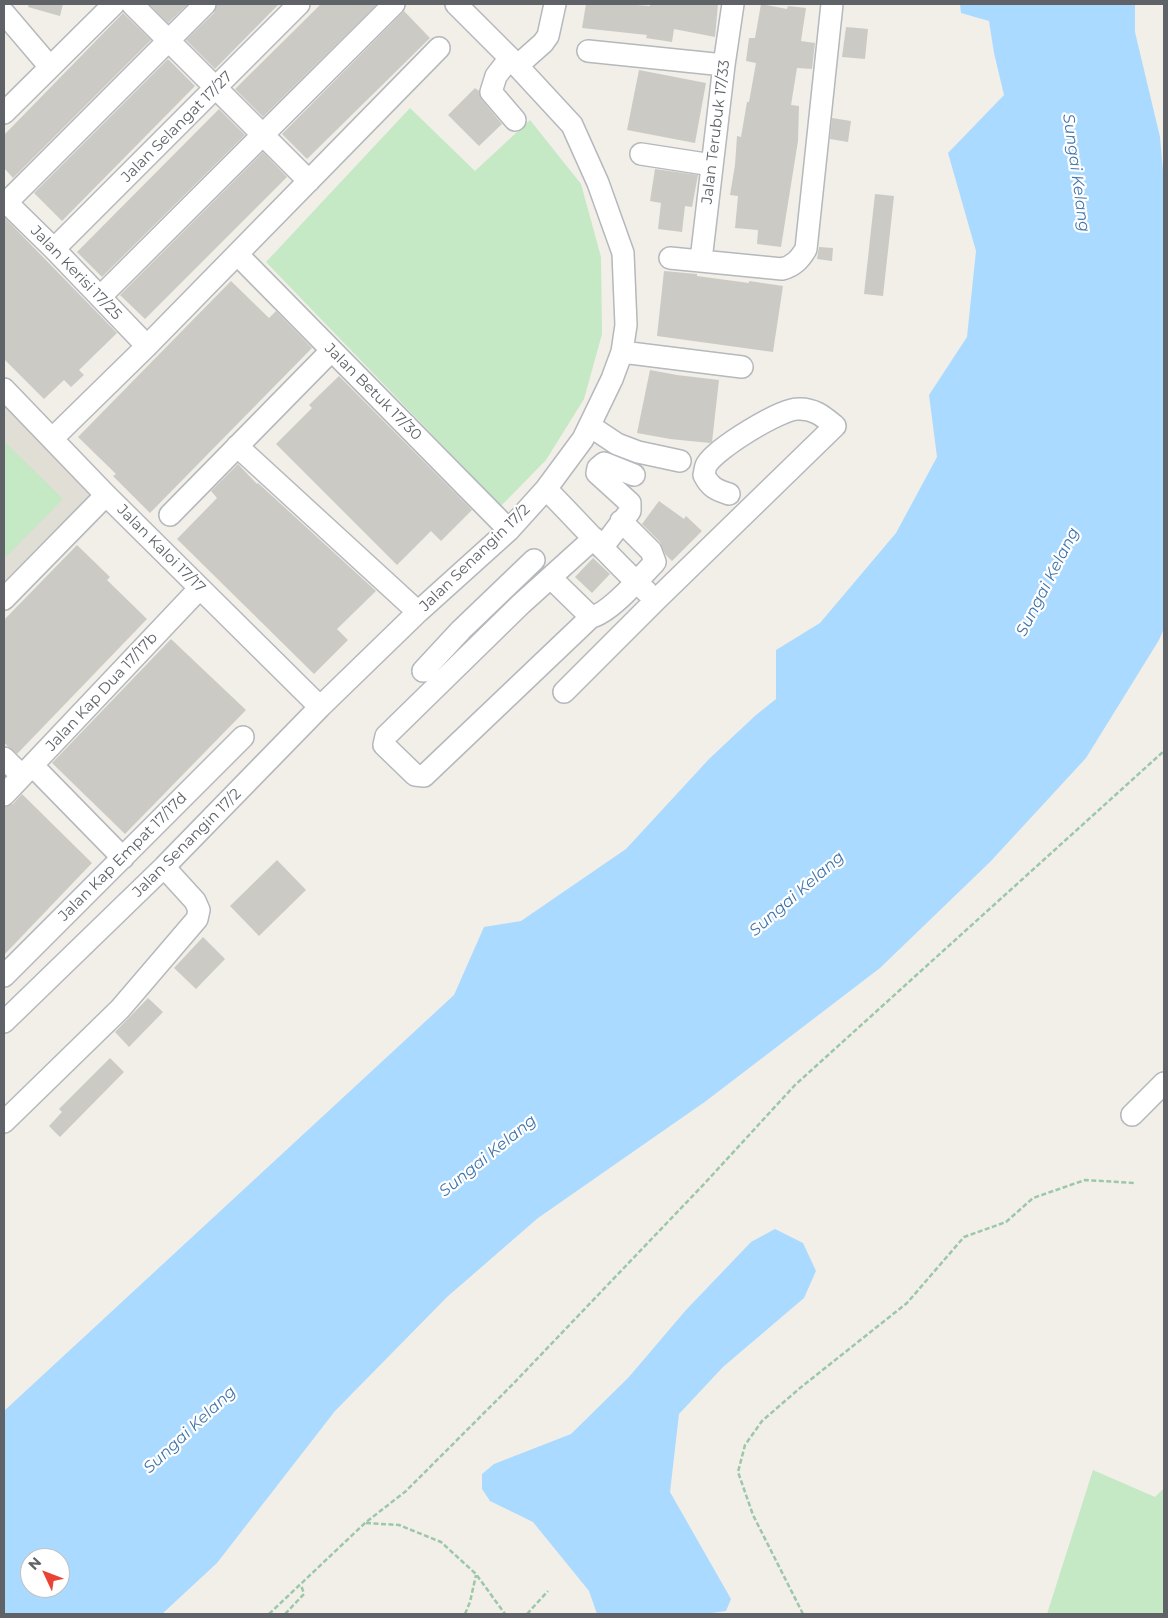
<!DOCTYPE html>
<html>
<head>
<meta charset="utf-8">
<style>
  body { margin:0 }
  #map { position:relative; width:1168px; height:1618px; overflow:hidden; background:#f1efe8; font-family:Montserrat,sans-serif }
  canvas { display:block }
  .frame { position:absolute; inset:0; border:5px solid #5f6368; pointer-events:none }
  .north { position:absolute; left:20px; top:1548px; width:50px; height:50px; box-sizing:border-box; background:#fff; border:1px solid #bfc1c3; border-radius:50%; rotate:313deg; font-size:14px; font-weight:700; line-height:20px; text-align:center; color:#5f6368 }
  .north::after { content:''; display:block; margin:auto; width:18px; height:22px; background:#ea4335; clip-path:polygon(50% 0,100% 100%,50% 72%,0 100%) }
</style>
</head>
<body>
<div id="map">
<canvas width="1168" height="1618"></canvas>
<div class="frame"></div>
<div class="north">N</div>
</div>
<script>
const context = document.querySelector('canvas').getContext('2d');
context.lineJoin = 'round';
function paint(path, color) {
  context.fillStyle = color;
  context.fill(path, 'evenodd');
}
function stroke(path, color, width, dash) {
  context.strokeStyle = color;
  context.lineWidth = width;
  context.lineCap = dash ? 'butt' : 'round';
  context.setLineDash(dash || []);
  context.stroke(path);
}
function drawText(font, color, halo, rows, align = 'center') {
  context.font = font + ' Montserrat,sans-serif';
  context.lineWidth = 4.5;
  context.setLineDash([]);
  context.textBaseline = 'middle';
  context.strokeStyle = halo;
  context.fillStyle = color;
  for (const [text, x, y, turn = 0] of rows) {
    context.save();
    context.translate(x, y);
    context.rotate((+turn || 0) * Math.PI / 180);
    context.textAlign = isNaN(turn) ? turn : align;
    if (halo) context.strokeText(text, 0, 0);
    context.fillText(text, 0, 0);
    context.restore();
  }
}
const education = new Path2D(`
  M4,389L106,495L4,598Z`);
const green = new Path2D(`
  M410,108L475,171L530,120L581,184L601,257L602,334L584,399L546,460L501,506L266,262Z
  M4,441L63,499L4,559Z
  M1093,1470L1155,1497L1163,1489L1164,1491V1614H1047Z`);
const water = new Path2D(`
  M960,4H1135V32L1160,137L1164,182V628L1159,640L1086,758L990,862L880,968L706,1101L538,1218L447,1297L335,1411L217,1563L162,1614H4V1411L454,995L484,927L521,921L626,849L709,759L756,715L776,699V650L820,623L896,533L937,457L929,395L967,337L976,251L948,153L1004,95L994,53L989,21L961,13ZM30,1558H60V1588H30Z
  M775,1229L803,1243L816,1271L804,1298L723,1367L679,1414L670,1492L731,1599L726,1611L704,1614H597L589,1591L533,1522L490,1501L482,1489V1474L494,1464L571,1434L628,1378L686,1310L751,1242Z`);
const building = new Path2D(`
  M29,4H63L60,16L28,7Z
  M149,4H188L168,23Z
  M217,4H279L215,69L186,40L214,13Z
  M321,4H377L263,117L235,89Z
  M586,4H622L650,6V4H718L715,37L674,29L672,42L646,38L647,35L582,28Z
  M761,4L787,9L788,6L806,8L801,41L815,43L812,69L797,68L791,105L799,106L798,141L781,247L757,244L758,230L735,228L738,196L730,195L735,165L737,136L741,137L747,102H749L756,63L746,61L749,38H755Z
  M404,11L430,38L307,159L282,134Z
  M123,13L151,40L13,178L4,168V135Z
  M846,27L868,29L865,59L842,57Z
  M168,59L195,86L62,221L34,193Z
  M639,70L706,83L695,143L627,130Z
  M475,88L479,91L482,100L502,124L479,146L448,115Z
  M219,109L245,135L102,277L77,252Z
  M832,118L851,121L848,142L830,139Z
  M263,152L287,177L145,319L120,295Z
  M655,169L698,175L692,207L685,206L682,232L658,229L661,203L650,201Z
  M875,194L894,196L883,296L864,294Z
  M4,217L117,333L79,370L84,375L71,387L64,380L44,399L4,359Z
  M819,247L833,248L832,261L817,259Z
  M664,271L697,274V276L749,283V281L783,286L773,352L657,336Z
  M231,281L269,318L276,311L312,348L150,513L113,476L116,474L78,437Z
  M650,370L677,375L719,380L712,442L710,443L670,439L637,433Z
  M339,376L472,510L441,541L431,531L397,565L276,444L312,408L309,405Z
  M238,464L257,484L258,483L376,591L337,629L348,640L314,674L177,539L217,498L211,491Z
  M659,501L684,519L686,516L702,531L672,561L665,554L660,542L642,524Z
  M77,545L110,577L107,580L147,619L17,754L4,743V620Z
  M593,558L610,574L592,593L575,577Z
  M171,639L246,710L125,834L52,763Z
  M22,794L92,863L4,955V807L13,804Z
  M277,860L306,890L259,936L230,906Z
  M203,937L225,959L196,989L174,968Z
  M148,998L163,1012L129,1047L115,1032Z
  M110,1058L124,1072L60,1137L49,1126L62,1112L59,1109Z`);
const path = new Path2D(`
  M366,1523L399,1525L441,1542L476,1574L505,1614
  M269,1614L365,1523L406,1491L513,1384L705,1183L795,1085L1164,751
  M285,1614L304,1594L301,1585
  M465,1614L470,1602L476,1575
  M527,1614L548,1591
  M803,1614L753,1515L738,1472L745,1445L762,1421L800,1388L907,1303L964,1237L1006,1222L1033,1198L1085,1180L1135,1183`);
const minor = new Path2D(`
  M132,4L309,181
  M4,13L50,67
  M588,51L724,65
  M510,58L496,76L491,92L515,120
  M517,66L543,43L548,36L555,4
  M4,113L114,4
  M641,154L712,165
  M4,200L54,249L147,346
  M6,203L205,4
  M54,249L299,4
  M237,254L509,530
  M670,258L782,269C794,266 800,259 806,249L832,4
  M701,260L724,65L733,4
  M100,297L394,4
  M622,352L742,367
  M4,389L106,495L320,707
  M590,426L617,444L638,452L680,461
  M53,438L147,346L439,48
  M237,446L418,612
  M546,489C580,523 611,559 647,592
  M170,515L331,351
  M602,548L630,511V503L597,473L598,468L604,463L634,475
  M551,578L591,617C609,614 642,576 655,562L651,551L621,521
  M4,599L106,495
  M591,617L424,776L415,775L384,745L386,736L521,604L594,538
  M423,671L461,630L534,560
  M564,692L656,600L835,426C824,417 814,408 798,409C780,409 717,448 707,464C705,466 705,472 704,475C710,487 716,490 729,494
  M4,758L22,776
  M33,766L123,858
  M4,795L200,588
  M4,976L243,737
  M4,1022L164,867L320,707L418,612L509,530L546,489L583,439L612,379L622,352L626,325L623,253L598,183L572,125L510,58L456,4
  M1132,1115L1164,1083
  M4,1122L120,1009L197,919L199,910L195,901L164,867`);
const streetNames = [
  ["Jalan Selangat 17/27",177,127,-45],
  ["Jalan Terubuk 17/33",716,132,-83],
  ["Jalan Kerisi 17/25",76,273,46],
  ["Jalan Betuk 17/30",373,392,45],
  ["Jalan Kaloi 17/17",161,549,45],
  ["Jalan Senangin 17/2",475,558,-44],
  ["Jalan Kap Dua 17/17b",102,692,-47],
  ["Jalan Senangin 17/2",187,843,-45],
  ["Jalan Kap Empat 17/17d",123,857,-45]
];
const waterNames = [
  ["Sungai Kelang",1076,173,82],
  ["Sungai Kelang",1048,582,-63],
  ["Sungai Kelang",797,894,-41],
  ["Sungai Kelang",488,1156,-39],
  ["Sungai Kelang",190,1430,-43]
];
paint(education, '#e1ded6');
paint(green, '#c5e8c5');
paint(water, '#aadaff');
paint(building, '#cccac5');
stroke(minor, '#b5b8bc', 24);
stroke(path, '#9cc7a9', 2.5, [5, 2.5]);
stroke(minor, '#fff', 21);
drawText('15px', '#5f6368', '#fff', streetNames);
drawText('italic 16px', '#4174aa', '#fff', waterNames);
</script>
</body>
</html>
